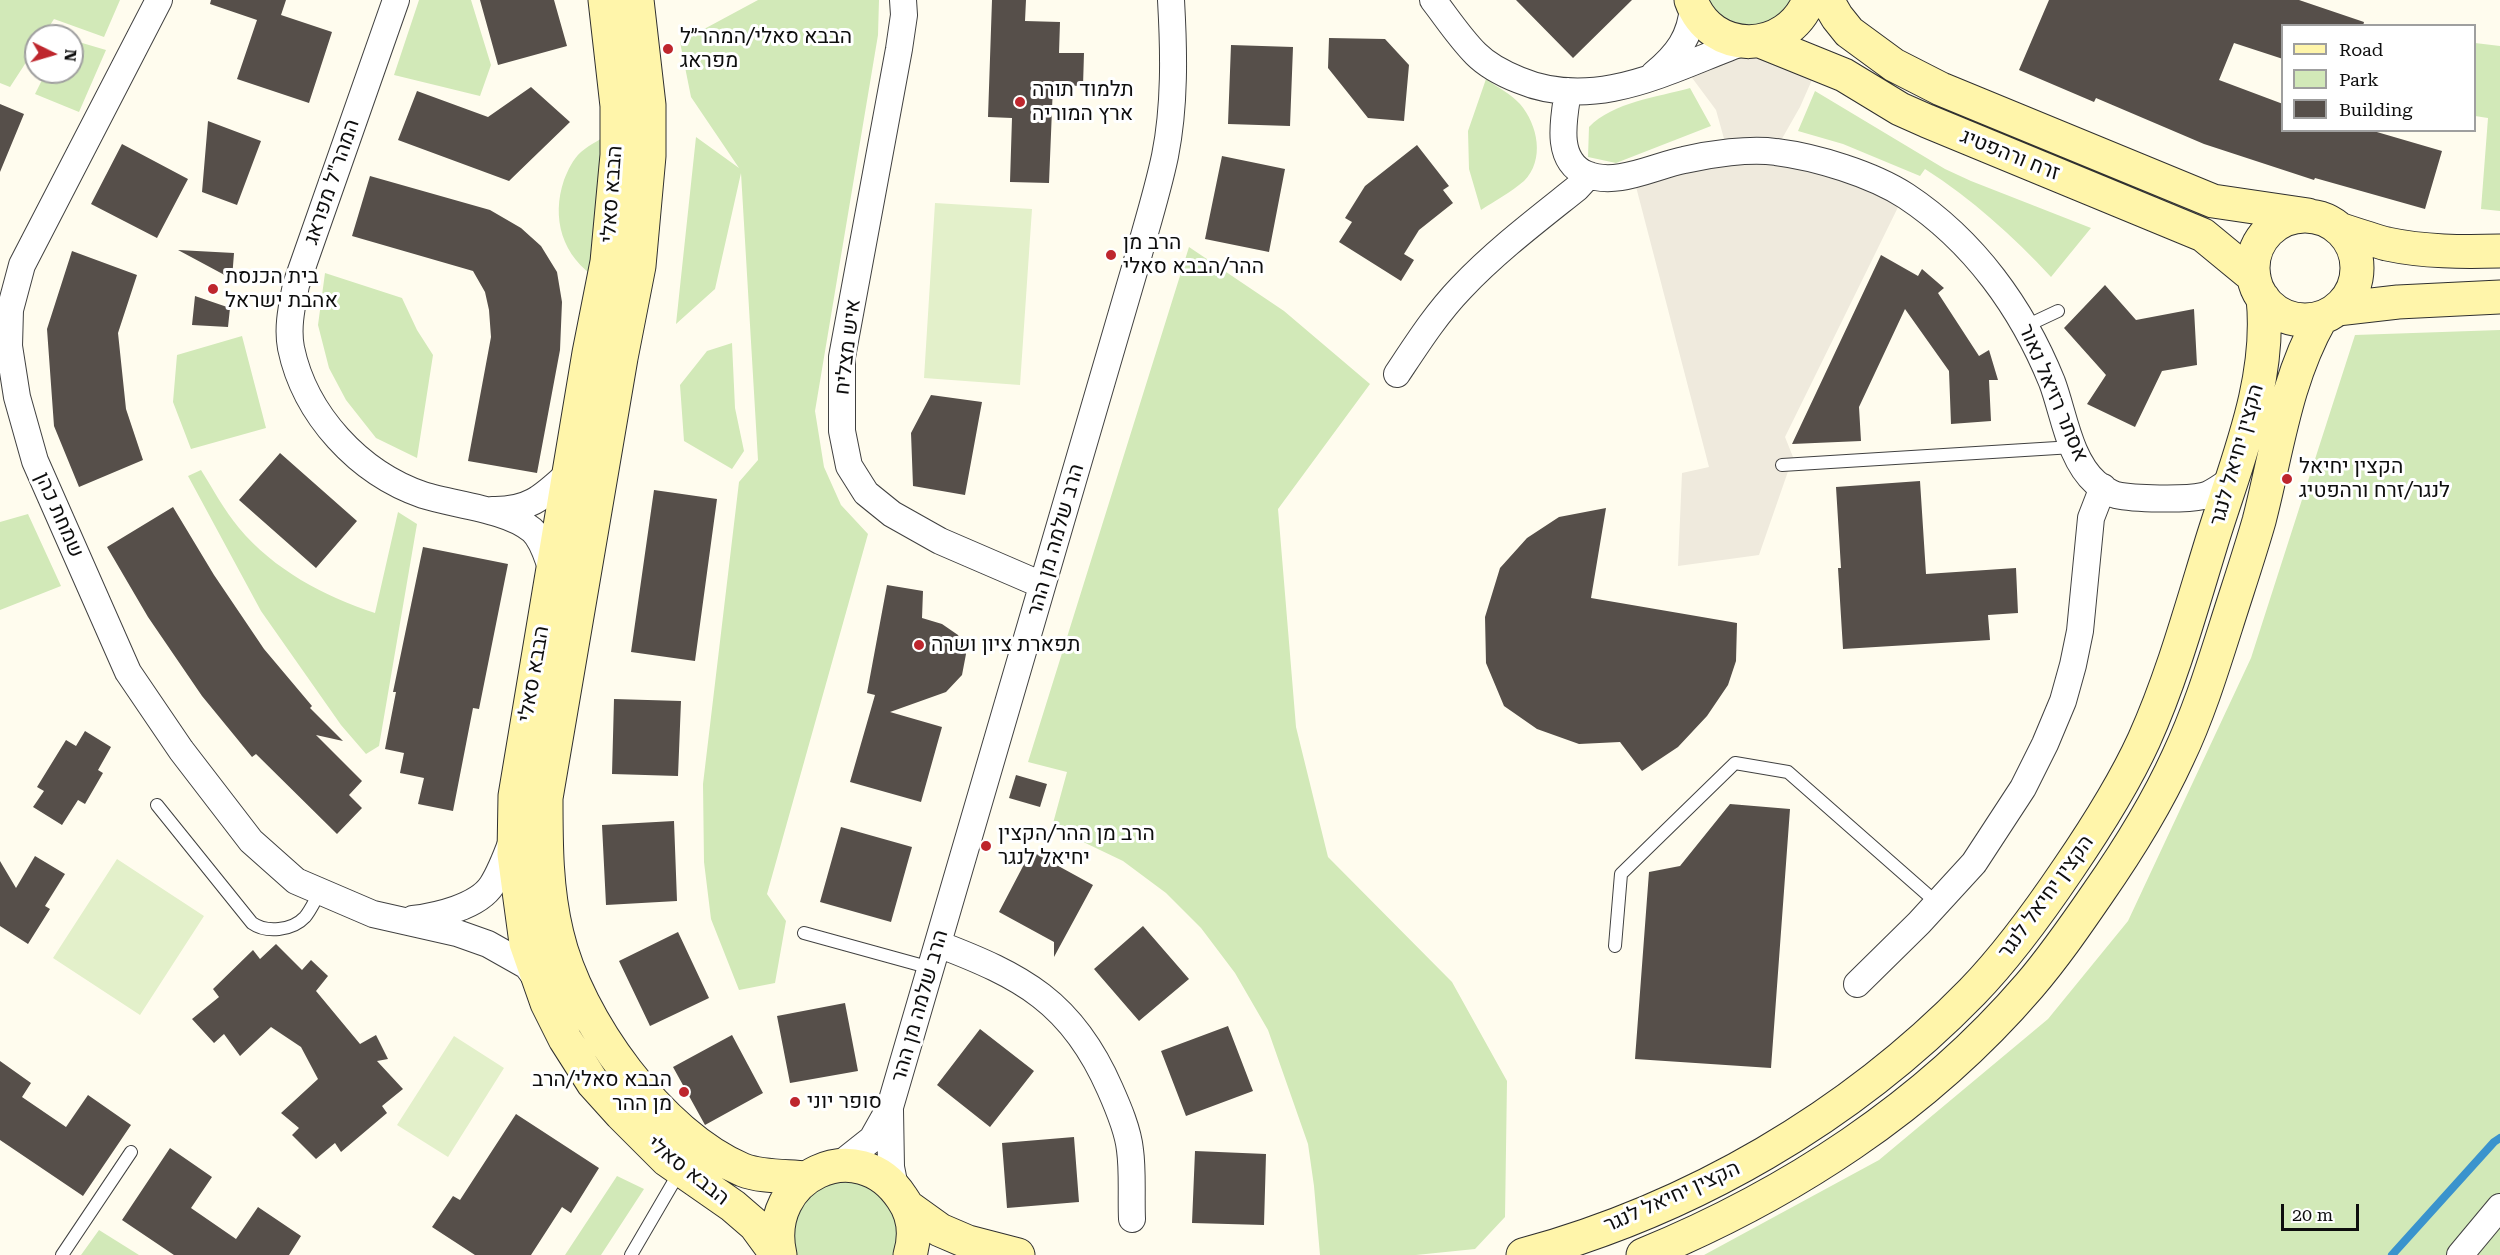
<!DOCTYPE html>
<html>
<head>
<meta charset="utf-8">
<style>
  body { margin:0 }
  #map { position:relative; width:2500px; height:1255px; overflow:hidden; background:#fffcee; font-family:"Roboto Serif",serif }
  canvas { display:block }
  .legend { position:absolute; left:2281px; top:24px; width:195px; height:108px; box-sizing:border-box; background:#fff; border:2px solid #9f9f9f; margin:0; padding:8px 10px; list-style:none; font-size:18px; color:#0e0e0e }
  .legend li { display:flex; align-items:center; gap:12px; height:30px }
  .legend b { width:30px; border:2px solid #9f9f9f }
  .north { position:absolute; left:24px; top:24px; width:60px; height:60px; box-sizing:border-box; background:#fff; border:2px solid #9f9f9f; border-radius:50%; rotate:95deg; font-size:16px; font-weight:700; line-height:24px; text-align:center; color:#0e0e0e }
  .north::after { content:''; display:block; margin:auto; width:21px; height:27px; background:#be262d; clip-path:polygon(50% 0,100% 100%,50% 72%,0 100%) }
  .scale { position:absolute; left:2281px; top:1204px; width:78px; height:27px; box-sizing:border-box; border:3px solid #0e0e0e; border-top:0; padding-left:8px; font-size:18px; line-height:21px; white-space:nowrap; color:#0e0e0e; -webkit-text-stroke:4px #fff; paint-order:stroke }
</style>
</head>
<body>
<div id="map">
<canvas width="2500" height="1255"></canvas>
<ul class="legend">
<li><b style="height:8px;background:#fff5aa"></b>Road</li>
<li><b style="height:16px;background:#d2e9b8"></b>Park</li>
<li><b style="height:16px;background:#564f4a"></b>Building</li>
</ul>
<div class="north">N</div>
<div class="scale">20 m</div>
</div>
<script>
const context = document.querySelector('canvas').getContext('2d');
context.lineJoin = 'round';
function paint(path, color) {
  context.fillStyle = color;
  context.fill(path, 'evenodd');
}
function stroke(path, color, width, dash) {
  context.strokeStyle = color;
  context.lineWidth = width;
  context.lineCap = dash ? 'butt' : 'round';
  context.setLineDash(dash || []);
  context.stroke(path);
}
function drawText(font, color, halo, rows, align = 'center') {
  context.font = font + ' "Roboto Serif",Heebo,serif';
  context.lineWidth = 6;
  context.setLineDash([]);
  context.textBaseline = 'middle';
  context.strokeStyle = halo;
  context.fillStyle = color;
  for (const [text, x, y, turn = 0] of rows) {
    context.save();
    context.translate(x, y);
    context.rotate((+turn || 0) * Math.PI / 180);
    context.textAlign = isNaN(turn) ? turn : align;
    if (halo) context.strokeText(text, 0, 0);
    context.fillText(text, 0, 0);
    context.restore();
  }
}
const green = new Path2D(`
  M0,0H120L104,37L54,19L43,36H36V47L10,87L0,83Z
  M419,0H471L491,65L480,96L394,75Z
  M758,0H879L878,35L815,411L824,467L841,505L868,534L767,894L786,921L775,983L739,990L711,919L704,862L703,784L739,482L758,460L741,173L715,289L676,324L696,137L739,168L691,97L680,42Z
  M1703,0H1797L1769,28L1733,29Z
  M72,40L106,50L79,112L35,94L46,72H72Z
  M2475,43L2500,46V211L2481,209L2488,118L2475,116Z
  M1486,79C1497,87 1511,94 1520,104C1538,125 1545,160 1524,181C1511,192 1495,201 1481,210L1469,169L1468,131Z
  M1690,88L1711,126L1616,163L1588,157L1589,127C1613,102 1658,97 1690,88Z
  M1815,91L1945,169L1971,181L2091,228L2051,277C2013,236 1972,199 1925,169L1920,176L1843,144L1798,131Z
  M612,132L598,279C562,257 551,218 564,180C568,170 573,159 581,152C590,144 602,139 612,132Z
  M1189,247L1284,311L1370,384L1278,509L1296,727L1328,857L1452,982L1507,1081L1505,1217L1475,1249L1416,1255H1320L1314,1186L1308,1144L1268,1030L1235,973L1201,928L1166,893L1123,861L1052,827L1067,772L1028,762Z
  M325,273L402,298L417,330L433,355L417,458L376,438L346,400L329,368L318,325Z
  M2500,330V1255H1704L1879,1160L2048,1019L2128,921L2251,658L2355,335Z
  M242,336L266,428L191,449L173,402L177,355Z
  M732,343L735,408L744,451L732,469L684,441L680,385L707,351Z
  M201,470C213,489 224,510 239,528C274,570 324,596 375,613L398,512L417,524L379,746L366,754L341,725L261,611L188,476Z
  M28,514L61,586L0,610V522Z
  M617,1176L644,1189L601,1255H565Z
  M829,1178L871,1182L899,1211L900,1255H790L789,1216Z
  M99,1230L139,1255H81Z`);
const pitch = new Path2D(`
  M935,203L1032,209L1020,385L924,378Z
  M117,859L204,916L140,1015L53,958Z
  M454,1036L504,1068L448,1157L397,1125Z`);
const plaza = new Path2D(`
  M1721,50L1819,64L1800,107L1775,151L1904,195L1785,437L1793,457L1759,555L1678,566L1682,473L1709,467L1634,179L1728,153L1716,110L1684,67Z`);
const stream = new Path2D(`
  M2392,1255L2494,1142L2500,1138`);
const building = new Path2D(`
  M211,0H286L281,15L332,32L309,103L237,79L257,20L210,4Z
  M480,0H554L567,46L498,65Z
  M992,0H1026L1025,21L1060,22L1059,53H1084L1083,86L1053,85L1049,183L1010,182L1012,118L988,117Z
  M1516,0H1632L1573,58Z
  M2049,0H2299L2364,22L2363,26H2283V59L2234,43L2219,80L2283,104V130H2370L2442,151L2425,209L2315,178L2314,180L2204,144L2096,98L2094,102L2019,70Z
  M1329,38L1385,39L1409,65L1404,121L1368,118L1328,68Z
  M1231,45L1293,47L1290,126L1228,124Z
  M531,87L570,122L509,181L398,140L417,91L488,117Z
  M0,104L24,114L0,172Z
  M208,121L261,141L237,205L202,192Z
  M122,144L188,179L157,238L91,204Z
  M1417,145L1449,186L1443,190L1453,203L1419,230L1404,254L1414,260L1401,281L1339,242L1352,222L1345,218L1365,186Z
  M1222,156L1285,169L1269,252L1205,239Z
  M370,176L490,210L521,228L541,246L557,272L562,302L560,350L537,473L468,461L491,337L489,310L485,292L473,271L352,236Z
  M178,250L234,253L232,279Z
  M72,251L137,275L118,333L126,409L143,460L79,487L54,426L47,329Z
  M1881,255L1918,276L1922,269L1944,288L1938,293L1979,356L1989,350L1998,380H1989L1991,421L1951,424L1949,371L1905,309L1859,407L1861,441L1792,444Z
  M2105,285L2136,320L2194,309L2197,365L2162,371L2135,427L2087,404L2106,375L2064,328Z
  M195,296L230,308L228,327L192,325Z
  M931,395L982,402L965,495L913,486L911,433Z
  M280,453L357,521L316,568L239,500Z
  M1920,481L1926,574L2016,568L2018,613L1988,615L1990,640L1843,649L1838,568H1841L1836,487Z
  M654,490L717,499L695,661L631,652Z
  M173,507L214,575L264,649L312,706L310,708L343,741L316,735L362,781L349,795L362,808L337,834L256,754L252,757L202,696L148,617L107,547Z
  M1606,508L1591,598L1737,623L1736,661L1728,685L1707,716L1678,747L1642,771L1620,742L1579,744L1537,729L1504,706L1486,663L1485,617L1500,568L1527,538L1559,517Z
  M423,547L508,564L479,709L473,708L453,811L418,804L424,778L400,773L404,753L385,749L396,692H393Z
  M887,585L923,591L922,618L942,624L958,635L966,654L962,675L946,692L890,712L942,727L921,802L850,782L875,695L867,693Z
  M614,699L681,701L678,776L612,774Z
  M85,731L111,747L98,770L103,773L85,804L78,800L62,825L33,807L44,791L37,787L66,740L76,746Z
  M1016,775L1047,784L1040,807L1009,798Z
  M1730,804L1790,809L1771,1068L1635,1059L1649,872L1680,866Z
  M674,821L677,901L606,905L602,825Z
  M841,827L912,847L891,922L820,902Z
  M1031,851L1093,885L1054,957V942L999,912Z
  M35,856L65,874L45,906L50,909L28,944L0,926V861L16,888Z
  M1143,926L1189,979L1139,1021L1094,969Z
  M678,932L709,998L650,1026L619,961Z
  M276,944L302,970L311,960L328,976L316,991L360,1044L376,1035L388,1059L377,1061L403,1089L382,1106L387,1113L341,1152L335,1143L316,1159L292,1135L299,1128L281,1113L318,1079L301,1047L271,1027L240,1056L224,1034L214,1043L192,1019L219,997L213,989L253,950L260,959Z
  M845,1003L858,1071L790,1083L777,1016Z
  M1228,1026L1253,1091L1186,1116L1161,1051Z
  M980,1029L1034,1071L990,1127L937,1085Z
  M732,1035L763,1093L705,1125L673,1067Z
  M0,1061L31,1083L22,1097L66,1127L88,1095L131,1125L83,1196L0,1140Z
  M516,1114L599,1168L571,1213L562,1207L531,1255H475L432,1227L453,1196L460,1200Z
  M1074,1137L1079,1202L1007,1208L1002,1143Z
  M170,1148L212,1177L191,1208L236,1239L258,1207L301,1236L289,1255H174L122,1220Z
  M1195,1151L1266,1154L1264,1225L1192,1223Z`);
const lane = new Path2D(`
  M2026,326L2058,311
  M1782,465L2073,447
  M157,805L252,923C266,933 292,931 305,917C311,910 315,900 320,892
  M804,933L931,968
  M1615,946L1621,874L1735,763L1788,772L1937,903
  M62,1255L131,1152
  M631,1255L680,1171`);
const street = new Path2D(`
  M159,0L22,265L10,310L9,346L17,397L35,461L128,672L181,750L251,841L296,881L373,914L457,933L488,944L527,966L538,981
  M396,0L296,285C292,306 287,327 291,348C305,415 359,473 423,495C454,505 507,509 532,530C543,540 547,557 552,570
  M903,0L904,15L899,49L842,357V431L849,466L866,493L892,514L940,541L1042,585
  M1433,0C1447,18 1460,38 1476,54C1488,66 1504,74 1519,80C1597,113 1672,68 1744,42
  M1654,74C1677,55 1691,37 1693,6
  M1568,91C1564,118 1554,160 1586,174C1616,187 1654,166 1684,160C1710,154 1750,148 1776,152C1816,157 1872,174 1906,196C1974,241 2022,308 2052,382C2064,414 2069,459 2096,483C2101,487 2109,493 2116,495C2134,499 2185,500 2203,496C2212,494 2223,485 2231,480
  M1397,374C1417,344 1436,314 1461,288C1496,251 1537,220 1577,188L1589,175
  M492,510C529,511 543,497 569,473
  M413,919C436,916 478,907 492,885C501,871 507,854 513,838
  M938,944C1022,976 1072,1002 1110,1089C1118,1107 1128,1130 1130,1150C1133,1172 1131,1196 1132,1219
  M1857,984L1919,923L1974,863L2023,788L2045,744L2063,701L2073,665L2080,631L2091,518L2103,487
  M890,1110L891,1167L895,1187
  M838,1166L872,1139L890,1107L1135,268C1145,231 1157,194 1165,156C1175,106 1174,52 1171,0
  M2460,1255L2500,1207`);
const secondary = new Path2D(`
  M605,0L617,106V155L607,262L589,353L515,796L514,854L526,943L547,1003L565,1039L593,1083L621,1114L667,1160L733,1206L755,1225L777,1255
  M637,0L649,105V156L639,266L621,358L546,798C546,844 546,889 557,934C577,1020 660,1135 743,1170C761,1177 786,1176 806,1178
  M1691,0C1711,56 1787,55 1809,0
  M1827,0L1837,17L1849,32L1894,65L1941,89L2213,201L2308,215
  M1760,41L1844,75L1900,109L1927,121L2203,235L2254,277
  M2253 268a52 52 0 1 1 104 0a52 52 0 1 1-104 0Z
  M2342,230C2357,235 2372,240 2387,244C2424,252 2463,252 2500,251
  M2337,309L2398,302L2500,297
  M908,1207L940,1230L968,1242L1018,1255
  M780,1255C762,1176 858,1131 902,1198C914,1215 916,1235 910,1255
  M1523,1255C1692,1209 1850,1117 1972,992C2008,955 2039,912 2068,869C2096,828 2123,786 2144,740C2172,678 2191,609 2211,544C2235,465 2272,382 2263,298
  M1643,1255C1789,1195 1925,1107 2029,986C2054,957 2076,925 2098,893C2128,850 2156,805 2178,757C2198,715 2212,670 2226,626C2237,591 2249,556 2259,521C2277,452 2285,381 2321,318`);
const markers = [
  [668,49,6,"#be262d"],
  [1020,102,6,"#be262d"],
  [1111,255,6,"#be262d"],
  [213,289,6,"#be262d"],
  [2287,479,6,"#be262d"],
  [919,645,6,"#be262d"],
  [986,846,6,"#be262d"],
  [684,1092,6,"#be262d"],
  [795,1102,6,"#be262d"]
];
const poiNames = [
  ["הבבא סאלי/המהר״ל",680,37],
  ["מפראג",680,61],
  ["תלמוד תורה",1032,90],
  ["ארץ המוריה",1032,114],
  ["הרב מן",1123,243],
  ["ההר/הבבא סאלי",1123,267],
  ["בית הכנסת",225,277],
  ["אהבת ישראל",225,301],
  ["הקצין יחיאל",2299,467],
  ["לנגר/זרח ורהפטיג",2299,491],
  ["תפארת ציון ושרה",931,645],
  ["הרב מן ההר/הקצין",998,834],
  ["יחיאל לנגר",998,858],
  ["הבבא סאלי/הרב",672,1080,"right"],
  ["מן ההר",672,1104,"right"],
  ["סופר יוני",807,1102]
];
const streetNames = [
  ["זרח ורהפטיג",2010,155,22],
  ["המהר\"ל מפראג",332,182,-71],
  ["הבבא סאלי",612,194,-86],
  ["איש מצליח",848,347,-83],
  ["אסתר רזיאל נאור",2053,393,67],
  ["הקצין יחיאל לנגר",2237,455,-74],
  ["שמחת כהן",59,515,66],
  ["הרב שלמה מן ההר",1056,540,-74],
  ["הבבא סאלי",534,674,-80],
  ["הקצין יחיאל לנגר",2046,897,-54],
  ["הרב שלמה מן ההר",920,1006,-74],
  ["הבבא סאלי",688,1171,38],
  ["הקצין יחיאל לנגר",1672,1197,-24]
];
paint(green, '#d2e9b8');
paint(pitch, '#e3f0ca');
paint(plaza, '#efeadd');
stroke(stream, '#3a93cd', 8);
paint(building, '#564f4a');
stroke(lane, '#414141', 14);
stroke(street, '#414141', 28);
stroke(secondary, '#303030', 35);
stroke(lane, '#fff', 12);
stroke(street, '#fff', 26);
stroke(secondary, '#fff5aa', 33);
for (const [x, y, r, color] of markers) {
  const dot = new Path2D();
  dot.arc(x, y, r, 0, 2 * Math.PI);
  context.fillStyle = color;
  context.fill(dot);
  stroke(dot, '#fff', 2);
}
drawText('21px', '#0e0e0e', '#fff', poiNames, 'left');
drawText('21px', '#0e0e0e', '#fff', streetNames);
</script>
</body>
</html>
